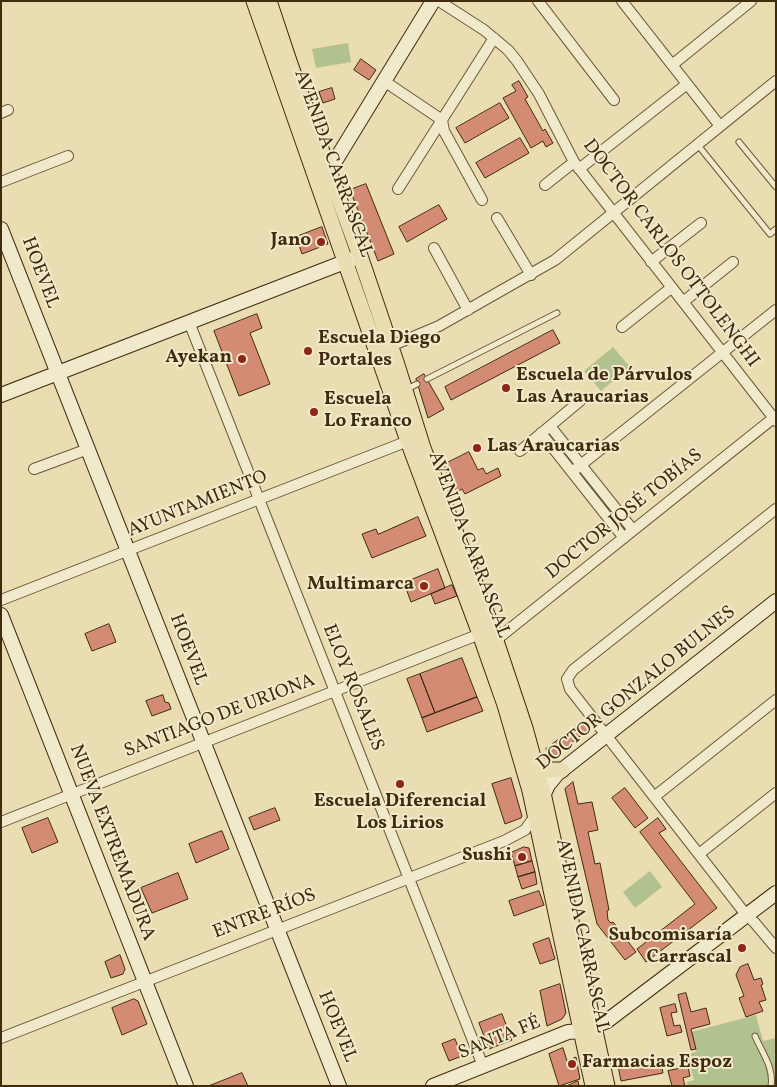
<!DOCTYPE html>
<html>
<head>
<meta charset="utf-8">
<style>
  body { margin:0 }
  #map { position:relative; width:777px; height:1087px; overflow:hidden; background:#eaddb1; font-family:Vollkorn,serif }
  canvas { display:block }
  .frame { position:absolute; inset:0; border:2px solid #412b0d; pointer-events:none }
</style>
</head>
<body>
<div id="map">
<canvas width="777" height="1087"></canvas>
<div class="frame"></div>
</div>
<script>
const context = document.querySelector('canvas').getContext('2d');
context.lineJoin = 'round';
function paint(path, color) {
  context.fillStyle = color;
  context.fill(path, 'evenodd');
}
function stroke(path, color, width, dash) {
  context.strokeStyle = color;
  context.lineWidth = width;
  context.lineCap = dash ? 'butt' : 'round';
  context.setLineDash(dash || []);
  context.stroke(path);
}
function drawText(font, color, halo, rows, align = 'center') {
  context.font = font + ' Vollkorn,serif';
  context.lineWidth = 4;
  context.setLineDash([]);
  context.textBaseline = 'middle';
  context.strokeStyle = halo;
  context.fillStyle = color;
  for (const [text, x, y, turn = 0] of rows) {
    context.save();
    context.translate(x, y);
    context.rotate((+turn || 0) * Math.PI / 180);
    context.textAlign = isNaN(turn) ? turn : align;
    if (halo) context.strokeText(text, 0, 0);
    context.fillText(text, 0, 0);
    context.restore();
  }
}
const green = new Path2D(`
  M348,43L351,62L316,68L312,49Z
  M613,347L630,367L601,391L584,371Z
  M650,871L662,887L635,908L623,892Z
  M756,1015L763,1041L776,1038V1086H688L687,1082L694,1080L687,1054L696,1052L691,1032Z`);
const building = new Path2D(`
  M361,59L376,70L369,80L354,70Z
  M519,81L528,97L525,99L543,131L545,129L553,143L546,147L543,141L531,148L503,98L516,91L512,85Z
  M332,88L335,99L323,103L319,92Z
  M500,103L509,118L465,143L456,128Z
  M520,138L529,153L485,178L476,163Z
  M366,184L394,254L378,261L350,190Z
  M439,205L447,219L407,242L399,227Z
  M322,227L328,244L302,254L296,237Z
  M257,314L262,328L250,333L270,384L239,396L214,331Z
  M553,330L560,343L451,400L445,387Z
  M424,374L444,409L428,418L416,379Z
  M469,452L478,470L483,468L486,474L498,468L501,476L465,494L462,489L457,492L443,465Z
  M418,517L426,536L372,558L362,534L376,529L378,534Z
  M438,569L445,588L411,602L404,583Z
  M452,585L457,596L435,604L431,594Z
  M109,624L116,642L92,651L85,634Z
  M462,658L477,697L435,713L420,674Z
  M420,674L435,713L422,718L407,679Z
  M163,695L165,702L169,703L171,709L152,716L146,701Z
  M477,697L483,711L427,732L422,718Z
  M582,722L589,729L553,758L549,757L546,749Z
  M511,778L522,816L521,818L505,824L492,784Z
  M573,782L578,804L592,802L598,830L588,832L595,864L600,863L609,910L607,911L608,920L611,923L613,922L636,952L625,960L597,924L565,789Z
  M625,788L648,818L635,828L612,798Z
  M275,808L280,820L254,830L249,818Z
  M48,818L58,842L32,853L22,828Z
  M658,818L666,829L659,833L717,908L646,962L637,949L695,904L640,832Z
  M222,831L229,849L196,863L189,844Z
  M524,847L529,848L532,861L515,866L511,853Z
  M532,861L535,872L518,877L515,866Z
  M535,872L537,884L522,889L518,877Z
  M178,873L188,899L152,913L141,888Z
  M539,891L544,905L514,916L509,901Z
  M549,938L555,959L540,964L533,944Z
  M120,955L125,969L123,974L111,978L105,962Z
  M748,964L754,980L761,978L763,984L761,985L766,1000L759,1002L763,1011L746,1017L739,998L744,996L736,975L740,967Z
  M560,984L566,1013L562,1019L547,1026L540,991Z
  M686,993L691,1012L706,1008L710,1024L691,1029L696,1049L691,1050L678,995Z
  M134,999L138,1001L147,1024L122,1035L112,1008Z
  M675,1004L677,1012L671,1013L674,1026L680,1025L682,1032L667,1036L660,1008Z
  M502,1014L512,1040L489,1049L479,1023Z
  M455,1039L462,1056L449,1061L442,1044Z
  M563,1048L567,1061L576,1057L580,1079L559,1086L549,1054Z
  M660,1058L663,1073L621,1081L618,1066Z
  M688,1067L690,1076L683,1078L685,1086H672L668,1071Z
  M242,1073L248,1086H209Z
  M578,1081L579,1086H567Z`);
const lane = new Path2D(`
  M739,142L776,187
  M697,144L770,234L776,229
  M427,379L557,313
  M407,389L417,384
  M755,1036C762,1053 774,1067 771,1086`);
const street = new Path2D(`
  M439,1L484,30L508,50L517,61L539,94L574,162L776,421
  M538,1L614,100
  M622,1L720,126
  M672,65L751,1
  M384,81L442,120L444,131L482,200
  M1,113L8,110
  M579,169L687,84
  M1,182L68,156
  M545,185L574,162
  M398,189L494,38
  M497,218L531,275
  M434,248L468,310
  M651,262L701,223
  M683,302L733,262
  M189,322L483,1066
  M622,327L671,288
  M391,346L439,326L555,260L776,81
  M550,426L633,530
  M541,433L624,538
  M520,451L580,401
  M34,469L88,449
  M572,472L776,310
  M776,509L573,670L567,679L570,689L747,916L754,922L776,948
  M1,600L408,441
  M496,640L776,416
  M654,797L776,700
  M1,822L480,634
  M699,854L776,793
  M1,1038L504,841L525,830L535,816`);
const secondary = new Path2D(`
  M329,171L433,1
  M1,229L339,1086
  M1,395L355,258
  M1,615L186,1086
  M540,802L548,785L557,774L776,601
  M433,1086L568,1032L582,1031L607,1021L776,893`);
const primary = new Path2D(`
  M254,1L408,441L480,634L505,705L530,791L593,1086
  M269,1L290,64L360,256L397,365L423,448L488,617L525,728L543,793L607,1086
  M534,760L548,770H562`);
const markers = [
  [321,242,5,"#8f2418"],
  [308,351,5,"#8f2418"],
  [242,359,5,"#8f2418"],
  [506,388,5,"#8f2418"],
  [314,412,5,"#8f2418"],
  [477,448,5,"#8f2418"],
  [424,586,5,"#8f2418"],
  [400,784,5,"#8f2418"],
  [522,857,5,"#8f2418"],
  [742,948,5,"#8f2418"],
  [572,1064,5,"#8f2418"]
];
const streetNames = [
  ["AVENIDA CARRASCAL",332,164,70],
  ["DOCTOR CARLOS OTTOLENGHI",670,254,53],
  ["HOEVEL",39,273,69],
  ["AYUNTAMIENTO",198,505,-22],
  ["DOCTOR JOSÉ TOBÍAS",625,515,-39],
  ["AVENIDA CARRASCAL",468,545,69],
  ["HOEVEL",187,650,69],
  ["ELOY ROSALES",352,688,68],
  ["DOCTOR GONZALO BULNES",637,689,-39],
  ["SANTIAGO DE URIONA",220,717,-21],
  ["NUEVA EXTREMADURA",111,843,69],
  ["ENTRE RÍOS",265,915,-21],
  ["AVENIDA CARRASCAL",581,936,78],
  ["HOEVEL",336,1027,68],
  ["SANTA FÉ",500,1039,-22]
];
const poiNames = [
  ["Jano",311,242],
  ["Escuela Diego",318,340,"left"],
  ["Portales",318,362,"left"],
  ["Ayekan",232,359],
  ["Escuela de Párvulos",516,377,"left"],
  ["Las Araucarias",516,399,"left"],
  ["Escuela",324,401,"left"],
  ["Lo Franco",324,423,"left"],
  ["Las Araucarias",487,448,"left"],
  ["Multimarca",414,586],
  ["Escuela Diferencial",400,803,"center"],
  ["Los Lirios",400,825,"center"],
  ["Sushi",512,857],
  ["Subcomisaría",732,937],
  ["Carrascal",732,959],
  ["Farmacias Espoz",582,1064,"left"]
];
paint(green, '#b2c28f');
paint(building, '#d48b73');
stroke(building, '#412b0d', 1);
stroke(lane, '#6b5836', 7);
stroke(street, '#6b5836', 12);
stroke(secondary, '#412b0d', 16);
stroke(primary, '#412b0d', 17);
stroke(lane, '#f1e9cc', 5);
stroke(street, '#f1e9cc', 10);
stroke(secondary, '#f1e9cc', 14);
stroke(primary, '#eaddb1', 15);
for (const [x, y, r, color] of markers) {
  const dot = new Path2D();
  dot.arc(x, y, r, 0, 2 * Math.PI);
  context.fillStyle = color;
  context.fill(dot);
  stroke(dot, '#f1e9cc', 2);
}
drawText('19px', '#412b0d', '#f1e9cc', streetNames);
drawText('bold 19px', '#412b0d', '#f1e9cc', poiNames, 'right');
</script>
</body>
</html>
